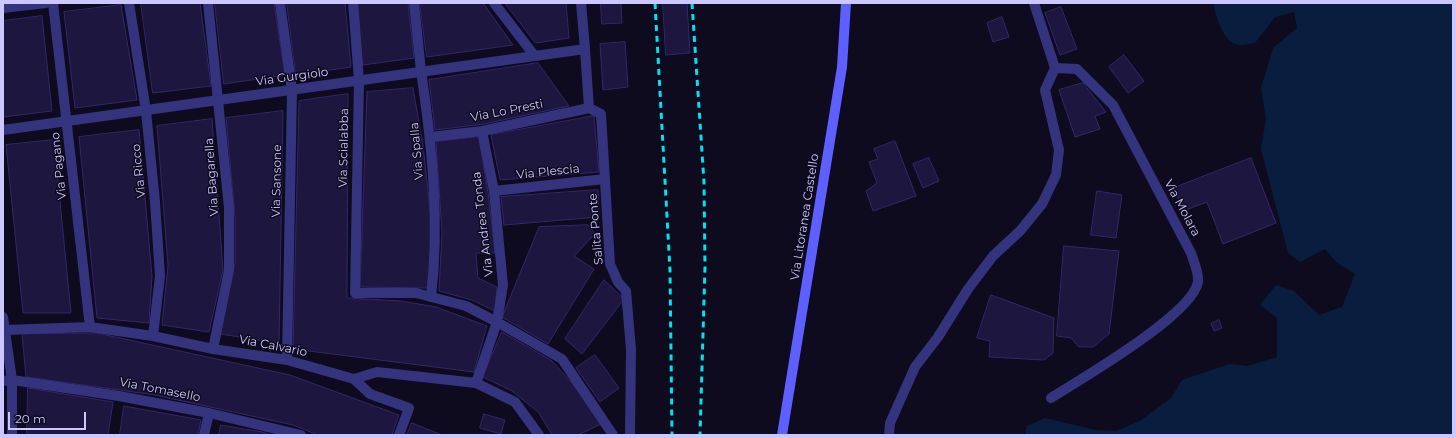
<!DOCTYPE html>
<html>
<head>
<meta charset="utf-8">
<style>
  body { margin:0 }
  #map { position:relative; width:1456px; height:438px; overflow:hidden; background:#0d0b1d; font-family:Montserrat,sans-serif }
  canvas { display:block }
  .frame { position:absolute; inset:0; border:4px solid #ccc7ff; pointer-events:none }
  .scale { position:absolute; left:8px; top:412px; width:78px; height:18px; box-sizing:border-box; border:2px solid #ccc7ff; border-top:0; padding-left:5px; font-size:12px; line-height:14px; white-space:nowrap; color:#ccc7ff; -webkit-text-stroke:3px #0d0b1d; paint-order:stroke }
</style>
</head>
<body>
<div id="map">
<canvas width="1456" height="438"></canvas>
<div class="frame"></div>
<div class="scale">20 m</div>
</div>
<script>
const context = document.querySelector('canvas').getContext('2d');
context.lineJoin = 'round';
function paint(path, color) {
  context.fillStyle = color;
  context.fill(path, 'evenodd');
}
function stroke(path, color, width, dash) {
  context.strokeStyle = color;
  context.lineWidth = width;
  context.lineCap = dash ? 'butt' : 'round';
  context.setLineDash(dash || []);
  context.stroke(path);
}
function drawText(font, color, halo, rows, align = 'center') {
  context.font = font + ' Montserrat,sans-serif';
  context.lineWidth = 3;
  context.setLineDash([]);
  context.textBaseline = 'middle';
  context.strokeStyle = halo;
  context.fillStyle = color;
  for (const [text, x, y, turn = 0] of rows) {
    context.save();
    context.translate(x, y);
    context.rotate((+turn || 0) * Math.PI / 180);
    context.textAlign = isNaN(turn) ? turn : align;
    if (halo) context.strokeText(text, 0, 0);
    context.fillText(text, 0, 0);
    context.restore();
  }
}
const water = new Path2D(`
  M1213,3H1453V435H1025L1027,426L1045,418L1096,430L1116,431L1140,421L1171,398L1182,380L1229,364L1247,366L1277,357V318L1260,305L1276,285L1294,291L1319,315L1342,307L1355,274L1336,262L1325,249L1300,262L1288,253L1261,149L1266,119L1261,88L1273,48L1297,28L1294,12L1275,17L1255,43C1250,44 1244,45 1239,45C1223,43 1216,16 1213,3Z`);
const building = new Path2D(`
  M141,3H200L211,86L153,93Z
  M215,3H274L285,75L224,84Z
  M287,3H345L351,67L296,75Z
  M358,3H408L414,58L363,65Z
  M420,3H483L513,45L427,57Z
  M505,3H566L569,38L536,43Z
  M601,3H621L622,23L602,24Z
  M663,3H687L690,53L666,55Z
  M121,5L137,100L75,108L64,12Z
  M1061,7L1077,49L1060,55L1045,13Z
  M42,16L52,111L3,117V21Z
  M1002,17L1009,37L993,42L987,23Z
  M625,42L628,87L603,90L600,44Z
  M1124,55L1144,81L1128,93L1109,67Z
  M538,63L569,106L484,124L435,130L429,80Z
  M1083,83L1106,112L1095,116L1100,129L1075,137L1059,90Z
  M413,88L423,145L430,210L432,250L427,288L360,287L367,92Z
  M348,94L347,298L401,301L436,307L487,326L474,372L293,349L299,101Z
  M283,111L279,343L220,334L235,262V217L226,118Z
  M594,116L599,172L500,180L491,135Z
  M212,119L223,270L209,332L162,325L168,265L157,126Z
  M139,130L152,276L149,323L97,318L79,137Z
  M479,137L488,192L495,253H476L478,278L497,287L495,311L472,300L439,291L442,233L436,142Z
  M54,140L71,313H23L6,145Z
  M895,141L916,196L873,211L866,191L877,183L869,162L878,159L874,149Z
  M929,158L939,181L923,188L913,164Z
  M1251,158L1276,223L1223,244L1207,202L1183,211L1174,188Z
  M598,190L599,217L504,225L501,197Z
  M1097,191L1122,195L1116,238L1091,235Z
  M588,225L595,234L574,256L594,269L548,344L502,317L539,227Z
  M1064,246L1119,251L1109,334L1093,347H1079L1071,338L1057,336Z
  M604,280L624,299L582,354L565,339Z
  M991,295L1054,318L1053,353L1044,360L989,357L990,341L977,338Z
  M1219,320L1222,328L1214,331L1211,324Z
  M502,332L551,360L573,384L601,424L578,435H552L539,413L512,391L483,377Z
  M97,333L290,375L399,415L392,435H318L293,425L155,395L26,377L22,334Z
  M595,355L619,388L600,402L576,368Z
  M28,388L113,402L108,435H27Z
  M124,406L201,420L198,435H120Z
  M484,414L505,420L501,434L480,428Z
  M412,423L442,435H407Z
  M221,425L262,432L271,435H219Z`);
const service = new Path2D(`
  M421,71C432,146 440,222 431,297`);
const pedestrian = new Path2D(`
  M3,381L12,380`);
const minor = new Path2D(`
  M53,3L90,327
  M129,3L146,111L155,202L160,276L153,336
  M208,3L229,208V270L213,349
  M280,3L292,90L287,360
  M353,3L359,80L355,293H416L466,306L497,322L562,359L613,435
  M414,3L421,71
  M494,3L534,55
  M1034,3L1055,68L1077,69L1113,105L1191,253C1194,262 1199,273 1198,282C1192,315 1081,379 1051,398
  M3,8L46,3
  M585,49L589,108L601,114L610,264L618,282L626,291L631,349L630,435
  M430,137L482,131L589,108
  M494,191L605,179
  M5,330L90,327L153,336L213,349L287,360L354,379L377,372L476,383L515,402L539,435
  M354,379L370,394L409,408L399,435
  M12,380L119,396L209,413L301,435
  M476,383L497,322L503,285L494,191L482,131
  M204,435L209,413
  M889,435L890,423L915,367L938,337L968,289L993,256L1020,231L1042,204L1056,175L1059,150L1045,90L1055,68`);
const tertiary = new Path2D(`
  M3,130L585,49L581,3
  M3,317L12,380V435`);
const secondary = new Path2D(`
  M782,435L842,67L846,3`);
const rail = new Path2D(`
  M655,3L670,270L672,435
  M692,3L704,182L705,267L700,435`);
const streetNames = [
  ["Via Gurgiolo",292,77,-8],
  ["Via Lo Presti",507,111,-11],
  ["Via Scialabba",344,148,-89],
  ["Via Spalla",417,151,-95],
  ["Via Pagano",59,166,-96],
  ["Via Ricco",139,171,-96],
  ["Via Plescia",548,172,-6],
  ["Via Bagarella",212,177,-94],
  ["Via Sansone",277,181,-89],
  ["Via Molara",1182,208,62],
  ["Via Litoranea Castello",805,217,-81],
  ["Via Andrea Tonda",483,224,-97],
  ["Salita Ponte",596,229,-95],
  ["Via Calvario",273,346,11],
  ["Via Tomasello",160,390,11]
];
paint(water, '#091e3e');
paint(building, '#1d163f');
stroke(building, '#33276c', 1);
stroke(service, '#34347e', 10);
stroke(pedestrian, '#34347e', 10);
stroke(minor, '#34347e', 10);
stroke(tertiary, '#34347e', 10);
stroke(secondary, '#5e5fff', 10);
stroke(rail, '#00e1f2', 3, [6, 5]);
drawText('12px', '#ccc7ff', '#0d0b1d', streetNames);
</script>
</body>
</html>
